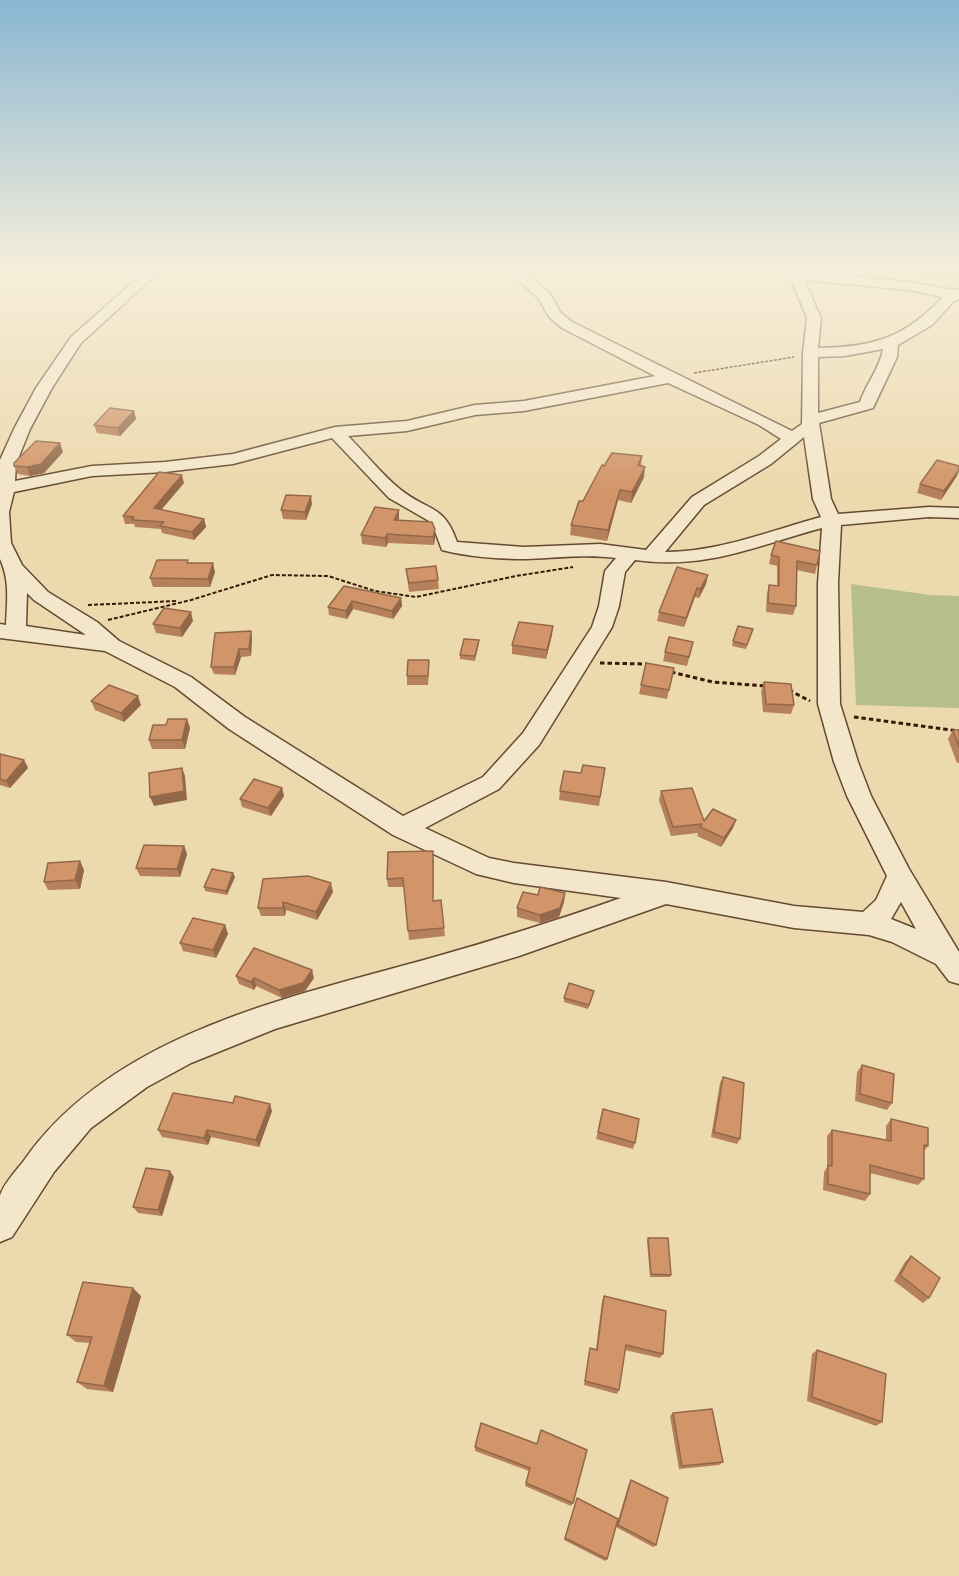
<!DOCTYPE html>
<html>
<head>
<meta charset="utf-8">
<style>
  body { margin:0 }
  canvas { display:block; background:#ecd9ad }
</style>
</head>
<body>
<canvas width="959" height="1576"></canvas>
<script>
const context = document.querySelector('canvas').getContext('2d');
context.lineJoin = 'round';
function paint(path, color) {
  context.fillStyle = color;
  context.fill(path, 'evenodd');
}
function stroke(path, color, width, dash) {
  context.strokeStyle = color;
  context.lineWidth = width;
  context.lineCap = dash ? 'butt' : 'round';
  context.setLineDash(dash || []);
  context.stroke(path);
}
const green = new Path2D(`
  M851,584L930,595L959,596V708L856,705Z`);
const pathFar2 = new Path2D(`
  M694,373L794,357`);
const pathFar1 = new Path2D(`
  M88,605L177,601
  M108,620L191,600L272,575L328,576L375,591L416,597L516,576L573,567`);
const path = new Path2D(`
  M600,663L647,664
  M671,672L713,682L765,686
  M789,690L810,701
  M854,717L959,731`);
const minor = new Path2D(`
  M148,269H162L81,343L52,388L30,429L16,464L15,481L92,466L165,462L233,454L335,427L407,421L475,405L524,401L655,376L562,328L549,317L539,299L506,269H521L550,294L560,312L572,322L792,431L802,424L803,353L807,318L787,269L909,282L954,290L959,289V299L953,302L932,325L898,345L897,357L873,408L819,423L831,499L838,514L929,507L959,508V518L929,517L841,525L838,583L840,704L858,762L871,796L909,869L959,952V984L949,981L936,964L892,942L869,935L794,928L666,904L519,956L275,1029L191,1063L147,1087L91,1128L54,1172L12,1237L0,1242C0,1228 0,1209 0,1196C3,1184 18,1169 25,1159C114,1033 291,997 431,958C495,940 558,920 621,898L514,883L476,874L393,835L229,729L175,687L105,651L0,638V624L6,625C7,602 10,580 0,559V460L14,429L36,388L71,337ZM804,280L909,290L943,297C904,338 874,347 818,348L821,318ZM883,349C880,368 866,384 860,402L818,413V357L845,356ZM668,383L759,425L781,439L759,456L692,497L646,550L600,544L524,547L457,542C444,504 429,512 401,490C382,475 365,453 348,436L407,431L475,415L524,411ZM804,437L813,499L821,517C769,531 719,552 665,552L704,505L771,464ZM332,438L389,498L429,521L433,526L442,550C469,557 499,559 527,559C556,558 586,554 616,558L605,571L599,606L592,627L523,733L483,777L403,816L245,717L191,677L119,641L97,622L48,592L22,565L11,543L9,512L14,492L92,476L165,472L233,464ZM822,528L818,583V704L834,762L847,796L887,876L876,900L863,912L794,906L666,882L514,863L489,858L425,828L499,789L539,745L612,627L619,606L625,572L635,560C707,570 755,546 822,528ZM27,593L34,600L86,635L26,626ZM901,902L916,929L891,919Z`);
const wall = new Path2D(`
  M913,269H959V280L914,276Z
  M134,411L136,419L120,436L97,433L94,425Z
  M63,452L44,473L30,476L18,474L14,466Z
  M642,456L641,466L644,477L631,503L618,500L607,541L570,535L571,525L583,501L604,466Z
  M957,476L941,500L917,493L920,484Z
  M184,483L161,510L204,519L206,527L194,540L162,533L161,529L135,527L134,524H125L123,516Z
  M312,504L306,520L283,519L281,510Z
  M399,519V520L435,529V538L434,545L388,543L386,547L362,544L361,535Z
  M771,555L817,565L815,574L797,570L796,606L793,615L766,612L767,593L769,585L777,586V566L769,564Z
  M188,560V563L215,572L210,587H153L150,578Z
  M406,569L438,580L439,589L409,592Z
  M708,575L706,584L699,598L695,597L684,627L657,621L659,612Z
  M344,586L401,598L402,606L393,619L353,609L347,619L329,615L328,607Z
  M193,621L182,637L156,633L153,624Z
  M753,629L746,649L732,646L733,641Z
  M251,631L252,639L251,656L241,657L235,675L214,674L211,667Z
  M552,635L546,659L512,654V645Z
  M479,644L475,661L460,659V655Z
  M691,651L687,666L663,661L665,652Z
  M674,668L667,699L639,694L641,685Z
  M429,669L428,685H407V676Z
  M764,682L794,705L791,714L763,712L761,691Z
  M91,701L141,705L124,722L95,710Z
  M187,719L190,728L185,749H152L149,740L166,725Z
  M953,730H959V763H957L948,739Z
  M0,754L24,760L28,768L10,788L0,785Z
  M605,768L599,806L559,800L560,791L581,773Z
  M282,788L284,796L271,816L242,807L240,799Z
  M661,791L704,821L736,820L733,828L721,847L697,836L698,833L671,836L659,800Z
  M184,846L187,854L180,877L140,876L136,868Z
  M434,859L433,901L444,928L445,936L409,940L404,887H388L387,879Z
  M84,870L80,889L48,890L44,882Z
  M235,877L227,895L205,891L204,887Z
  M263,879L333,892L317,920L286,910L285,916H261L258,908Z
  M565,893L564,902L559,917L540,923L517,917V908L538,895Z
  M225,925L228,934L216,958L183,951L180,943Z
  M236,976L314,978L305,991L282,998L256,986L254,990L239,984Z
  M594,991L588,1009L564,1002V998Z
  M862,1065L892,1103L887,1110L855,1101L857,1072Z
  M723,1077L740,1139L737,1144L711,1137L720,1083Z
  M603,1109L635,1143L633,1149L596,1139Z
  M272,1111L259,1147L211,1137L208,1145L162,1137L158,1130Z
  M891,1119L928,1146L924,1151V1179L918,1185L870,1173V1194L865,1201L823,1190L824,1172L827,1167V1136L832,1130L886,1140V1126Z
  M174,1177L162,1216L138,1213L133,1207Z
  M648,1238L671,1275L670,1277H650L647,1241Z
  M911,1256L929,1298L923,1303L894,1281L905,1262Z
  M141,1296L113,1392L87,1389L77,1382L90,1343L76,1342L67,1335Z
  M604,1296L663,1354L660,1358L625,1350L619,1390L617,1394L584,1385L589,1353L590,1348L596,1349L602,1301Z
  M817,1350L882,1422L876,1426L807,1401L812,1354Z
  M673,1413L723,1462L719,1465L679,1469L670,1416Z
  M537,1444L573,1503L571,1506L525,1486L529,1471L475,1451V1447Z
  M631,1480L656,1545L653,1547L616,1527L629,1483Z
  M577,1498L607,1559L605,1561L564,1540Z`);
const shadedWall = new Path2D(`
  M134,411L136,419L120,436L118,428Z
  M60,443L63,452L44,473L30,476L27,467Z
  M645,467L644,477L631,503L632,492Z
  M959,470L957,476L941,500L944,491Z
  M182,475L184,483L156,516L154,508Z
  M620,490L618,500L607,541L608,530Z
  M311,496L312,504L306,520L305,512Z
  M399,510V519L395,529L394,520Z
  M204,519L206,527L194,540L192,532Z
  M435,529V538L434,545L433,537Z
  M387,534L388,543L386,547L385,538Z
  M213,563L215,572L210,587L208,579Z
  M708,575L706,584L699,598L700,589Z
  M697,588L695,597L684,627L686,618Z
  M401,598L402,606L393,619L392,611Z
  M352,601L353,609L347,619L346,611Z
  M191,612L193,621L182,637L180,628Z
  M553,626L552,635L546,659L547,650Z
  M251,631L252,639L251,656L249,649Z
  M239,649L241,657L235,675L234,667Z
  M138,696L141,705L124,722L121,713Z
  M187,719L190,728L185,749L182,740Z
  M24,760L28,768L10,788L6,781Z
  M182,768L185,776L187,800L154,806L150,797Z
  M282,788L284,796L271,816L268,808Z
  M736,820L733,828L721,847L724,838Z
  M184,846L187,854L180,877L177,869Z
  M80,861L84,870L80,889L75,880Z
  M233,873L235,877L227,895L226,891Z
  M331,883L333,892L317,920L316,912Z
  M565,893L564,902L559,917L540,923V915Z
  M283,902L286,910L285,916L283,908Z
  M225,925L228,934L216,958L213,950Z
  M312,970L314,978L305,991L282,998L279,990Z
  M254,978L256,986L254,990L251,982Z
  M270,1104L272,1111L259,1147L256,1140Z
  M207,1130L211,1137L208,1145L204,1138Z
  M170,1171L174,1177L162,1216L158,1210Z
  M133,1288L141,1296L113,1392L104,1386Z`);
const building = new Path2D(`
  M929,269H959V272Z
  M110,408L134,411L118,428L94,425Z
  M36,441L60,443L41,464L27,467L14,466V463Z
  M612,453L642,456L638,465L645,467L632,492L620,490L608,530L571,525L579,501H583L602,465L604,466Z
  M937,460L959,466V470L944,491L920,484Z
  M159,472L182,475L154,508L204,519L192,532L160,526L164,522L132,520L134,517L123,516Z
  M286,495L311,496L305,512L281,510Z
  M375,507L399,510L394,520L432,522L435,529L433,537L387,534L385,538L361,535Z
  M776,541L820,551L817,565L797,561L796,606L768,603L769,585L779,586V557L771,555Z
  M157,560H188L187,563H213L208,579L150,578Z
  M436,566L438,580L409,583L406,569Z
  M677,567L708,575L700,589L697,588L686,618L659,612Z
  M344,586L401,598L392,611L352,601L346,611L328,607Z
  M164,608L191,612L180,628L153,624Z
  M519,622L553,626L547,650L512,645Z
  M738,626L753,629L747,645L733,641Z
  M251,631L249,649H239L234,667H211L215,633Z
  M669,637L693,642L689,657L665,652Z
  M464,639L479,640L475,656L460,655Z
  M408,660H429L428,676H407Z
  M646,663L674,668L669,690L641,685Z
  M764,682L791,684L794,705L766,704Z
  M109,685L138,696L121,713L91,701Z
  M168,719H187L182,740H149L153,725H166Z
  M953,730H959V747Z
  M0,754L24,760L6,781L0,779Z
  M583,765L605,768L600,797L560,791L564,771L581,773Z
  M182,768L184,791L150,797L149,773Z
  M254,779L282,788L268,808L240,799Z
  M692,788L704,821L713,809L736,820L724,838L700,827L702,824L673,827L661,791Z
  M144,845L184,846L177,869L136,868Z
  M433,851V901L441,900L444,928L408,931L403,878L387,879L388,852Z
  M80,861L75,880L44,882L48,863Z
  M212,869L233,873L226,891L204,887Z
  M308,876L331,883L316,912L283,902V908H258L263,879Z
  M540,887L565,893L560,908L540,915L517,908L523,892L538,895Z
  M193,918L225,925L213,950L180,943Z
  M254,948L312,970L303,983L279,990L254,978L251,982L236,976Z
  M569,983L594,991L589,1005L564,998Z
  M862,1065L894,1074L892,1103L860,1094Z
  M723,1077L744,1083L740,1139L714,1132Z
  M173,1093L233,1103L235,1096L270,1104L256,1140L207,1130L204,1138L158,1130Z
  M603,1109L639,1119L635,1143L598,1132Z
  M891,1119L928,1128V1146L924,1145V1179L870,1165V1194L828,1184V1165L832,1166V1130L891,1141Z
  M146,1168L170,1171L158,1210L133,1207Z
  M648,1238H668L671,1275L651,1274Z
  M911,1256L940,1278L929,1298L900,1275Z
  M83,1282L133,1288L104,1386L77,1382L92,1337L67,1335Z
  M604,1296L666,1311L663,1354L626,1345L619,1390L585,1381L590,1348L597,1350Z
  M817,1350L886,1374L882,1422L812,1397Z
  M712,1409L723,1462L682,1466L673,1413Z
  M481,1423L537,1444L541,1430L587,1450L573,1503L526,1483L530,1468L475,1447Z
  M631,1480L668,1498L656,1545L618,1525Z
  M577,1498L618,1519L607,1559L565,1538Z`);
paint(green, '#b6bf8b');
stroke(minor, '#654a32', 3);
stroke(pathFar2, '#381a09', 1.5, [3, 1.5]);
stroke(pathFar1, '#381a09', 2, [4, 2]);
stroke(path, '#381a09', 3, [4.5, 3]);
paint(minor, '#f3e6ca');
paint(wall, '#b5805a');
paint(shadedWall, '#93684a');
paint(building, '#d29569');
stroke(building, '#93684a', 1.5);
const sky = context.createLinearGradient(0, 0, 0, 490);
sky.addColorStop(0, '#89b6d2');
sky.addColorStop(0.55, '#f6eeda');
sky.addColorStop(1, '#f6eeda00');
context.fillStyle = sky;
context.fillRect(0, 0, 959, 490);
</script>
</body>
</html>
